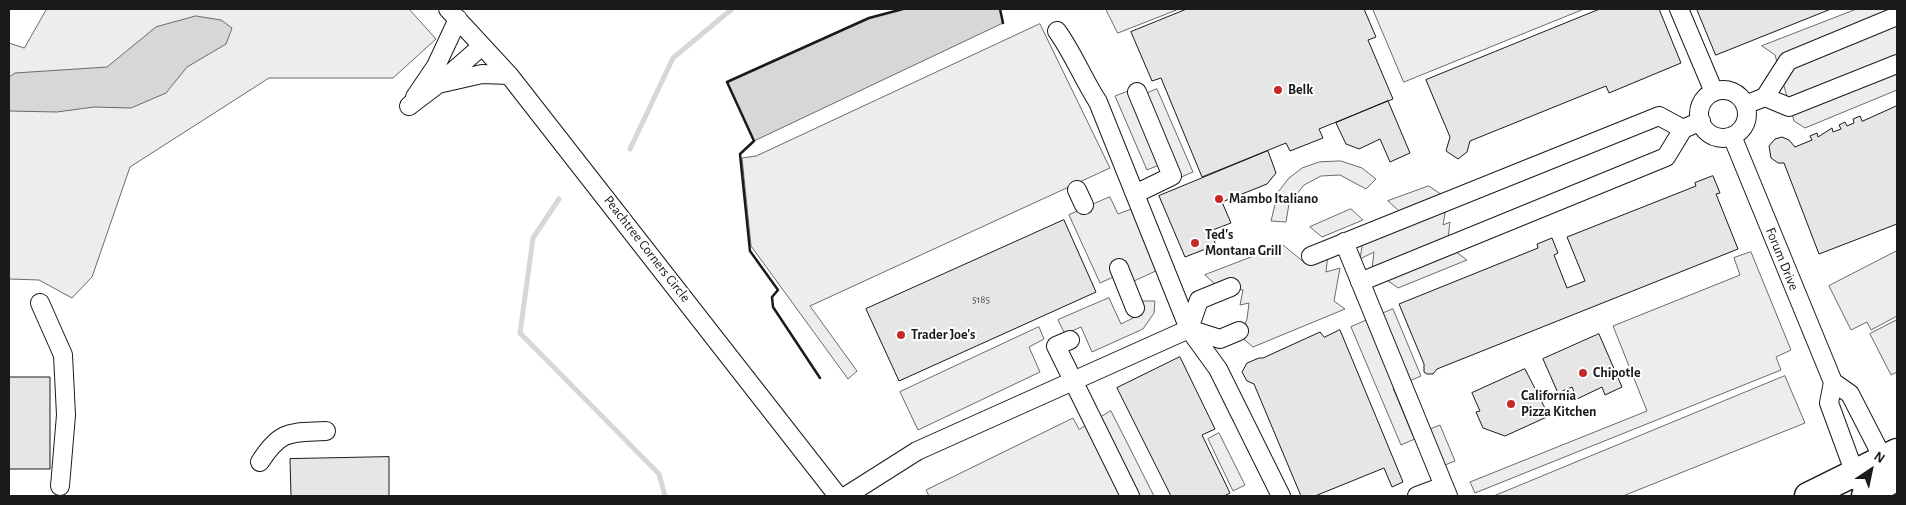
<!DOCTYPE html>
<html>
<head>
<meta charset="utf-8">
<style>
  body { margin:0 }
  #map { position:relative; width:1906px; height:505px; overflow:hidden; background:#fff; font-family:"Alegreya Sans",sans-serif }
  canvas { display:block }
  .frame { position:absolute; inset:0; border:10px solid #1a1a1a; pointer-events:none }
  .north { position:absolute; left:1846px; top:445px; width:50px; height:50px; -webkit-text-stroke:4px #fff; paint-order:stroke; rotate:34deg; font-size:14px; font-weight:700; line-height:20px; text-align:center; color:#1a1a1a }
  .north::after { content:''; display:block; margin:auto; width:18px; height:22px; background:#1a1a1a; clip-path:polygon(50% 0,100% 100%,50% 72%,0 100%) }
</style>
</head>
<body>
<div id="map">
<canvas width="1906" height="505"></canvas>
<div class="frame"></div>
<div class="north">N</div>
</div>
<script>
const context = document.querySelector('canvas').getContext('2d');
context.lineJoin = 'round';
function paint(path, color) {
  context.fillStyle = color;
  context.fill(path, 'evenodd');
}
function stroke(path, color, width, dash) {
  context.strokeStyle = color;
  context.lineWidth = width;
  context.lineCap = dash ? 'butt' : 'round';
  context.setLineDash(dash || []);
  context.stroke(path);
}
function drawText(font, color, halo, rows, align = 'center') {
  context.font = font + ' "Alegreya Sans",sans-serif';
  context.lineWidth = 4;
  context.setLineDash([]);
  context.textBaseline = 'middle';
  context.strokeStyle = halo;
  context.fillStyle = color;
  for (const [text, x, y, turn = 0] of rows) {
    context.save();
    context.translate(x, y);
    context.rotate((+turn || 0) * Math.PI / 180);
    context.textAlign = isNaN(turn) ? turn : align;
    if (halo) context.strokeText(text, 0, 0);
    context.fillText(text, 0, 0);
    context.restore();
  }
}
const built = new Path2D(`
  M47,9H409L436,39L393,78H269L130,167L92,277L72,298L39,280L9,279V43L24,48Z
  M1106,9H1179L1118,33Z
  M1373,9H1584L1404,82Z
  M1857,9H1897V90L1805,128L1794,121L1775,55L1762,46Z
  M1040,24L1110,168L810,306L857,371L848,379L751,246L742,158L756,156Z
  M1157,89L1193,172L1179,178L1171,160L1147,170L1115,96L1128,91L1132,99Z
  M1341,161L1362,168L1376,179L1366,189L1340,175L1321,176L1304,185L1289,204L1286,222L1271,221L1278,192L1289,178L1302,168L1319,162Z
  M1429,186L1442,195L1446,207L1443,225L1450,222L1448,238L1455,251L1467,260L1398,288L1372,269L1374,252L1360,259L1363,240L1404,224L1399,211L1388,201Z
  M1110,197L1118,214L1131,209L1158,270L1134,281L1129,270L1100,283L1069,215Z
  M1351,209L1363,220L1322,237L1310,227Z
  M1283,245L1305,263L1328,253L1326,272L1340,268L1334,301L1345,309L1253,347L1240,336L1247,319L1249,303L1240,305L1243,290L1217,286L1205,275Z
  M1897,251V316L1871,330L1867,322L1851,330L1829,286Z
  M1751,252L1791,350L1776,357L1781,370L1475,493L1470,482L1647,411L1613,326L1740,275L1734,258Z
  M1109,298L1121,324L1133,318L1140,311L1143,301H1155L1154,313L1143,329L1092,352L1081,327L1065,334L1058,320Z
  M1393,309L1421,376L1393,388L1413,436L1440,425L1455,461L1445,465L1431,432L1401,445L1351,327Z
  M1897,320V372L1891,375L1870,334Z
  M1039,327L1044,339L1029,347L1040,372L918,430L900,392Z
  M1785,376L1805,423L1623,496H1494Z
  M1111,411L1154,496H929L926,490L1073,418L1079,429Z
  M1219,433L1245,485L1233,491L1208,439Z`);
const water = new Path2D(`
  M903,9H1000L1003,23L754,141L727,82L869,18Z
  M196,16L221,20L232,28L226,44L187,67L166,93L131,108L94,107L57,112L9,111V77L15,73L107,67L156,27Z`);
const stream = new Path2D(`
  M630,149L673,58L732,9
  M559,199L533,238L520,333L659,474L665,496`);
const building = new Path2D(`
  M1187,9H1364L1376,37L1368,40L1393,99L1319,129L1323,138L1290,151L1286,143L1202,177L1161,78L1152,81L1131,32Z
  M1600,9H1659L1681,63L1609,93L1606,86L1470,141L1467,152L1458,159L1446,151L1450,137L1426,80Z
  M1697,9H1831L1716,55Z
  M1388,101L1410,153L1390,162L1380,139L1359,149L1346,144L1336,123Z
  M1897,106V224L1819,254L1784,163H1778L1771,158L1769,146L1775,139L1782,137L1789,140L1795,147L1812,140L1810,136L1817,133L1818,137L1832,128L1833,132L1841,129L1839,125L1845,122L1847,126L1854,123L1853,119L1860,116L1862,121Z
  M1268,151L1276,173L1267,184L1222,202L1231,223L1210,231L1216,245L1185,257L1159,196Z
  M1713,176L1720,193L1716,194L1738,249L1437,369L1433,374H1427L1424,372V364L1399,304L1538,248L1537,244L1552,238L1558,253L1554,255L1567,288L1585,281L1567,237L1696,186L1695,183Z
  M1064,220L1096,292L899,381L866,309Z
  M1340,330L1403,482L1392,487L1384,468L1315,496H1301L1254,384L1247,381L1242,372L1247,363L1259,358H1263L1320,332L1324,337Z
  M1599,334L1622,387L1605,395L1602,387L1577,399L1572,387L1558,393L1543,359Z
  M1180,357L1215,429L1202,435L1230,493L1224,496H1171L1117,388Z
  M1525,369L1549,416L1505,436L1483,428L1476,412L1480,411L1472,393Z
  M9,377H50V469H9Z
  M389,457V496H291L290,459Z`);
const minor = new Path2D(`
  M448,9L509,75L838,496
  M1679,9L1714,92
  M1057,31C1073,53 1083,79 1098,102L1189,329L1218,369L1281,496
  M442,81L482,46
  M1699 114a24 24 0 1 1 48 0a24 24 0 1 1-48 0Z
  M415,97L436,66L458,19
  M1765,97L1789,107L1897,64
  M1745,105L1765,97L1788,61L1897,16
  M409,106L438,84L482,74L509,75
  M1732,136L1833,382L1829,403L1858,482
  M1077,190L1084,205
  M1135,194L1172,176L1137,92
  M1344,242L1448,496
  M1311,256L1659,116L1683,129
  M1119,268L1135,308
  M1360,282L1666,157L1683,129L1701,121
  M40,303L63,355L66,415L60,486
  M1189,329L1199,300L1231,287
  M1070,340L1056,346L1130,496
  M1833,382L1850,394L1888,468
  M260,462C281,429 290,433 326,431
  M846,496L917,451L1189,329L1220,339L1239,331
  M1417,496L1444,486`);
const highway = new Path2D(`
  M1808,496L1897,452
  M1865,496L1897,477`);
const wall = new Path2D(`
  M1000,9L1003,23
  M820,378L773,307L772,297L778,290L750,251L740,154L754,141L727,82L869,18L903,9`);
const markers = [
  [1278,90,5,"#c62828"],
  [1219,199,5,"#c62828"],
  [1195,243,5,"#c62828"],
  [901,335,5,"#c62828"],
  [1583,373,5,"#c62828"],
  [1511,404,5,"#c62828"]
];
const numberNames = [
  ["5185",981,300]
];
const poiNames = [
  ["Belk",1288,90],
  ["Mambo Italiano",1229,199],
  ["Ted's",1205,235],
  ["Montana Grill",1205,251],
  ["Trader Joe's",911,335],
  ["Chipotle",1593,373],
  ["California",1521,396],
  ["Pizza Kitchen",1521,412]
];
const streetNames = [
  ["Peachtree Corners Circle",647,249,52],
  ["Forum Drive",1782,259,68]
];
paint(built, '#ededed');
stroke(built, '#6a6a6a', 1);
paint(water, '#d7d7d7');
stroke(water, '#6a6a6a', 1);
stroke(stream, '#d7d7d7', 5);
paint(building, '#e6e6e6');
stroke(building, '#1a1a1a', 1);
stroke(minor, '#1a1a1a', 20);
stroke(highway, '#1a1a1a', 29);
stroke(minor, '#fff', 18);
stroke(highway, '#fff', 26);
stroke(wall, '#1a1a1a', 2.5);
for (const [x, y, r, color] of markers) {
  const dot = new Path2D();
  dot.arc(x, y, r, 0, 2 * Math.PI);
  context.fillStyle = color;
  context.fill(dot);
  stroke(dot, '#fff', 2);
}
drawText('11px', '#4d4d4d', null, numberNames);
drawText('bold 14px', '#1a1a1a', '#fff', poiNames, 'left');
drawText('14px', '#1a1a1a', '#fff', streetNames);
</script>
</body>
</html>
